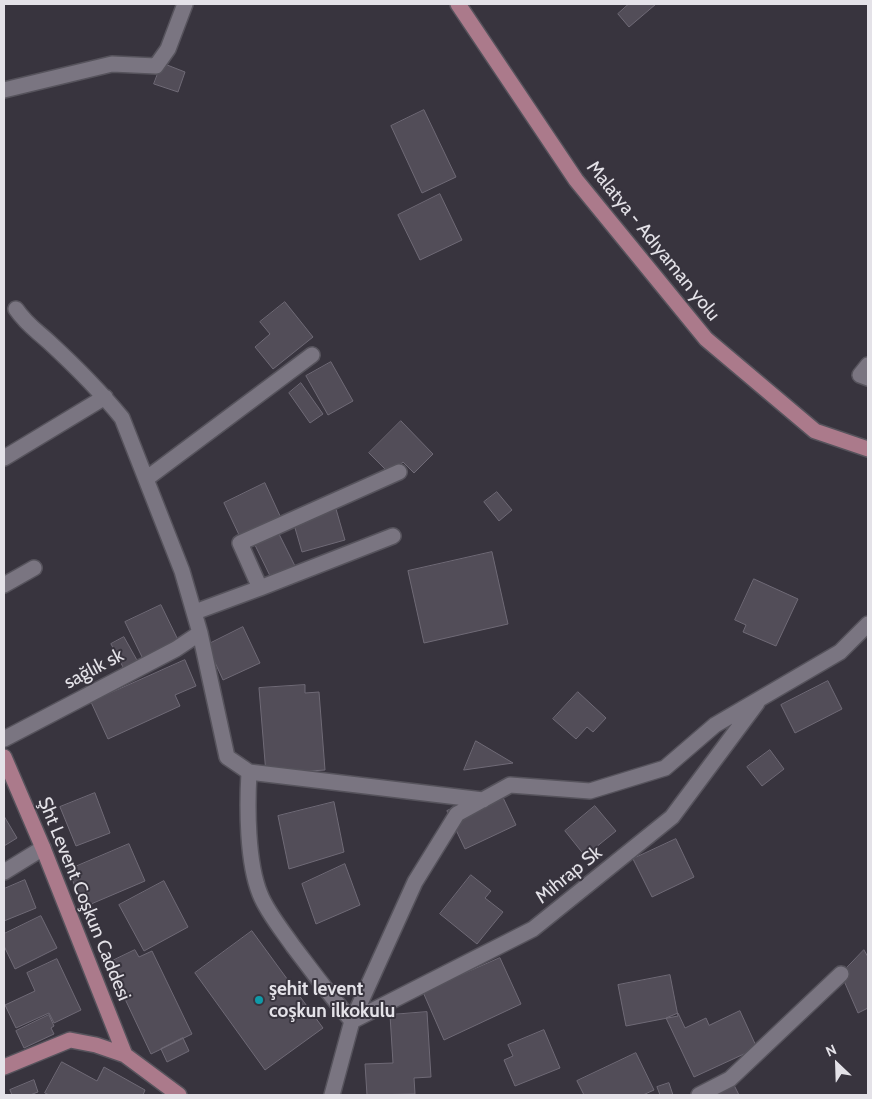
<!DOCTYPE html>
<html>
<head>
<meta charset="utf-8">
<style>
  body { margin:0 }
  #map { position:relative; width:872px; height:1099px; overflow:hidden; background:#38343e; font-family:Cabin,sans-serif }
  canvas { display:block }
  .frame { position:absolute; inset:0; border:5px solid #e4e2e8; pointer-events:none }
  .north { position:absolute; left:812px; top:1039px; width:50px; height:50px; -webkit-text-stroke:4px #38343e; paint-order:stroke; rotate:336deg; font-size:14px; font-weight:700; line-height:20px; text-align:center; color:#e4e2e8 }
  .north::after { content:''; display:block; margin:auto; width:18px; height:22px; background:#e4e2e8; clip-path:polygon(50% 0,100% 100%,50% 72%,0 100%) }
</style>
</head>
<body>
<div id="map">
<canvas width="872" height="1099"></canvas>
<div class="frame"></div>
<div class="north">N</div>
</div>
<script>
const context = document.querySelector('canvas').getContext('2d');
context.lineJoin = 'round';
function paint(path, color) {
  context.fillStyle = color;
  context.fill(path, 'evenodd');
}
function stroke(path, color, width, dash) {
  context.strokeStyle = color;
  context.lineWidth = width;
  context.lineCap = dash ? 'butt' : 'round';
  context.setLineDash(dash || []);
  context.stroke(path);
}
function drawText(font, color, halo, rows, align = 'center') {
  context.font = font + ' Cabin,sans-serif';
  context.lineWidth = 4;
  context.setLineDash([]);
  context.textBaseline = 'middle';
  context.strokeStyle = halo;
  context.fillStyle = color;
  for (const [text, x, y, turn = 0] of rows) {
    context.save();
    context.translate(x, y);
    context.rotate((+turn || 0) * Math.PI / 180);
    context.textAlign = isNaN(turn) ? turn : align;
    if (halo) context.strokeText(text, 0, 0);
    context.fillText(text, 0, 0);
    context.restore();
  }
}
const building = new Path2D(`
  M629,4H656L629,27L618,14Z
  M162,63L185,72L178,92L154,84Z
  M424,110L456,177L422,193L391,126Z
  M440,194L462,240L420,260L398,215Z
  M285,302L313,337L273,369L255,347L270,334L260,322Z
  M331,362L353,401L328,415L306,376Z
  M301,383L323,414L310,423L289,393Z
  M401,421L433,454L414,473L403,462L390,474L369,453Z
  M265,483L281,518L240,537L224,503Z
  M497,492L512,510L499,521L484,502Z
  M336,509L345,540L302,552L293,521Z
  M278,532L296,568L272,580L254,543Z
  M492,552L508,624L424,643L408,571Z
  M754,579L798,599L776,646L743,632L746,625L735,620Z
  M161,605L179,642L143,659L125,622Z
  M243,627L260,663L223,680L207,645Z
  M124,637L138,662L124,669L111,644Z
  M185,660L196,686L175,695L180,706L108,739L91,702Z
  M828,681L842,709L795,733L781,705Z
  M305,685V693L319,692L325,770L266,774L259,688Z
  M578,692L606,718L593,732L587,727L576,739L553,719Z
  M476,741L513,763L464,770Z
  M770,750L784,769L762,786L747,767Z
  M498,787L516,825L465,849L447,811Z
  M95,793L110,833L76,846L60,807Z
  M334,802L344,852L289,869L278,816Z
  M595,806L616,831L585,856L565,831Z
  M4,816L17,838L4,846Z
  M676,839L694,877L652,897L633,859Z
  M129,844L145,881L84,907L68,870Z
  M345,864L360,905L316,924L302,884Z
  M471,875L491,891L485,898L503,912L477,944L440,914Z
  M25,880L36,908L4,921V889Z
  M164,881L188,927L144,951L119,905Z
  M41,916L57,948L15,969L4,946V934Z
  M252,931L323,1028L265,1070L195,973Z
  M135,950L139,957L152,951L192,1034L151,1054L108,963Z
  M864,950L868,957V1008L858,1013L841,974Z
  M500,958L521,1004L444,1040L423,992Z
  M57,959L81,1010L54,1023L49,1013L16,1028L5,1005L35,991L27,973Z
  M670,975L678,1016L626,1026L618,985Z
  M740,1011L757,1048L694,1077L666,1018L678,1013L685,1028L706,1018L709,1025Z
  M427,1012L431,1077L414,1078L415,1094L367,1095L365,1064L393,1063L390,1015Z
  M49,1015L54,1026L51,1028L54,1034L24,1048L16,1031Z
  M544,1030L560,1068L515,1086L504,1060L513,1056L508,1045Z
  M183,1038L189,1051L167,1062L161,1049Z
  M636,1053L654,1090L643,1095H584L577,1081Z
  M62,1062L97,1081L104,1067L145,1090L143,1095H49L45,1093Z
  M34,1080L38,1092L30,1095H12L10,1090Z
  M669,1083L673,1095H660L657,1087Z
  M734,1085L739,1095H715Z`);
const minor = new Path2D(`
  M4,90L112,64L156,66L168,49L185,4
  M16,309C27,325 36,330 49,342C75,366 100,391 122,418L182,571L200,633L227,757L249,772C247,807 247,862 260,894C267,912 282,930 293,946C312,971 331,997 352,1021
  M868,365L860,375L868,378
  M4,458L105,397
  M146,479L312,355
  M4,585L34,568
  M260,588L393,536
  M195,612L260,588L240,543L399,472
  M4,739L176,649L200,633
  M249,772L483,800
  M4,872L43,848
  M352,1021L533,929L672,817L757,703
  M332,1095L352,1021L415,882L457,814L510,785L590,791L665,768L715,725L840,652L868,624
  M699,1095L730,1079L841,974`);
const major = new Path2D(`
  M458,4L576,180L706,339L815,431L868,449
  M4,757L43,848L125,1055
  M4,1067L70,1040L96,1045L125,1055L179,1095`);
const markers = [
  [259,1000,5,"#0f9aa8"]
];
const streetNames = [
  ["Malatya - Adıyaman yolu",653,241,51],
  ["sağlık sk",94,669,-28],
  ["Mihrap Sk",569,875,-39],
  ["Şht Levent Coşkun Caddesi",84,899,68]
];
const poiNames = [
  ["şehit levent",269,989],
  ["coşkun ilkokulu",269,1011]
];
paint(building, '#524d58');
stroke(building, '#6f6a76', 1);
stroke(minor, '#56535c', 18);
stroke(major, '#56535c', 18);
stroke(minor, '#7a7581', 15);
stroke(major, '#ab7a8b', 15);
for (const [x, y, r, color] of markers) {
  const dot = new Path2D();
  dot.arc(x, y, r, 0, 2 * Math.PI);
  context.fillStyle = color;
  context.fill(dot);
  stroke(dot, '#38343e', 2);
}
drawText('19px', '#e4e2e8', '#38343e', streetNames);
drawText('bold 19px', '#e4e2e8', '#38343e', poiNames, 'left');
</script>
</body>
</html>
